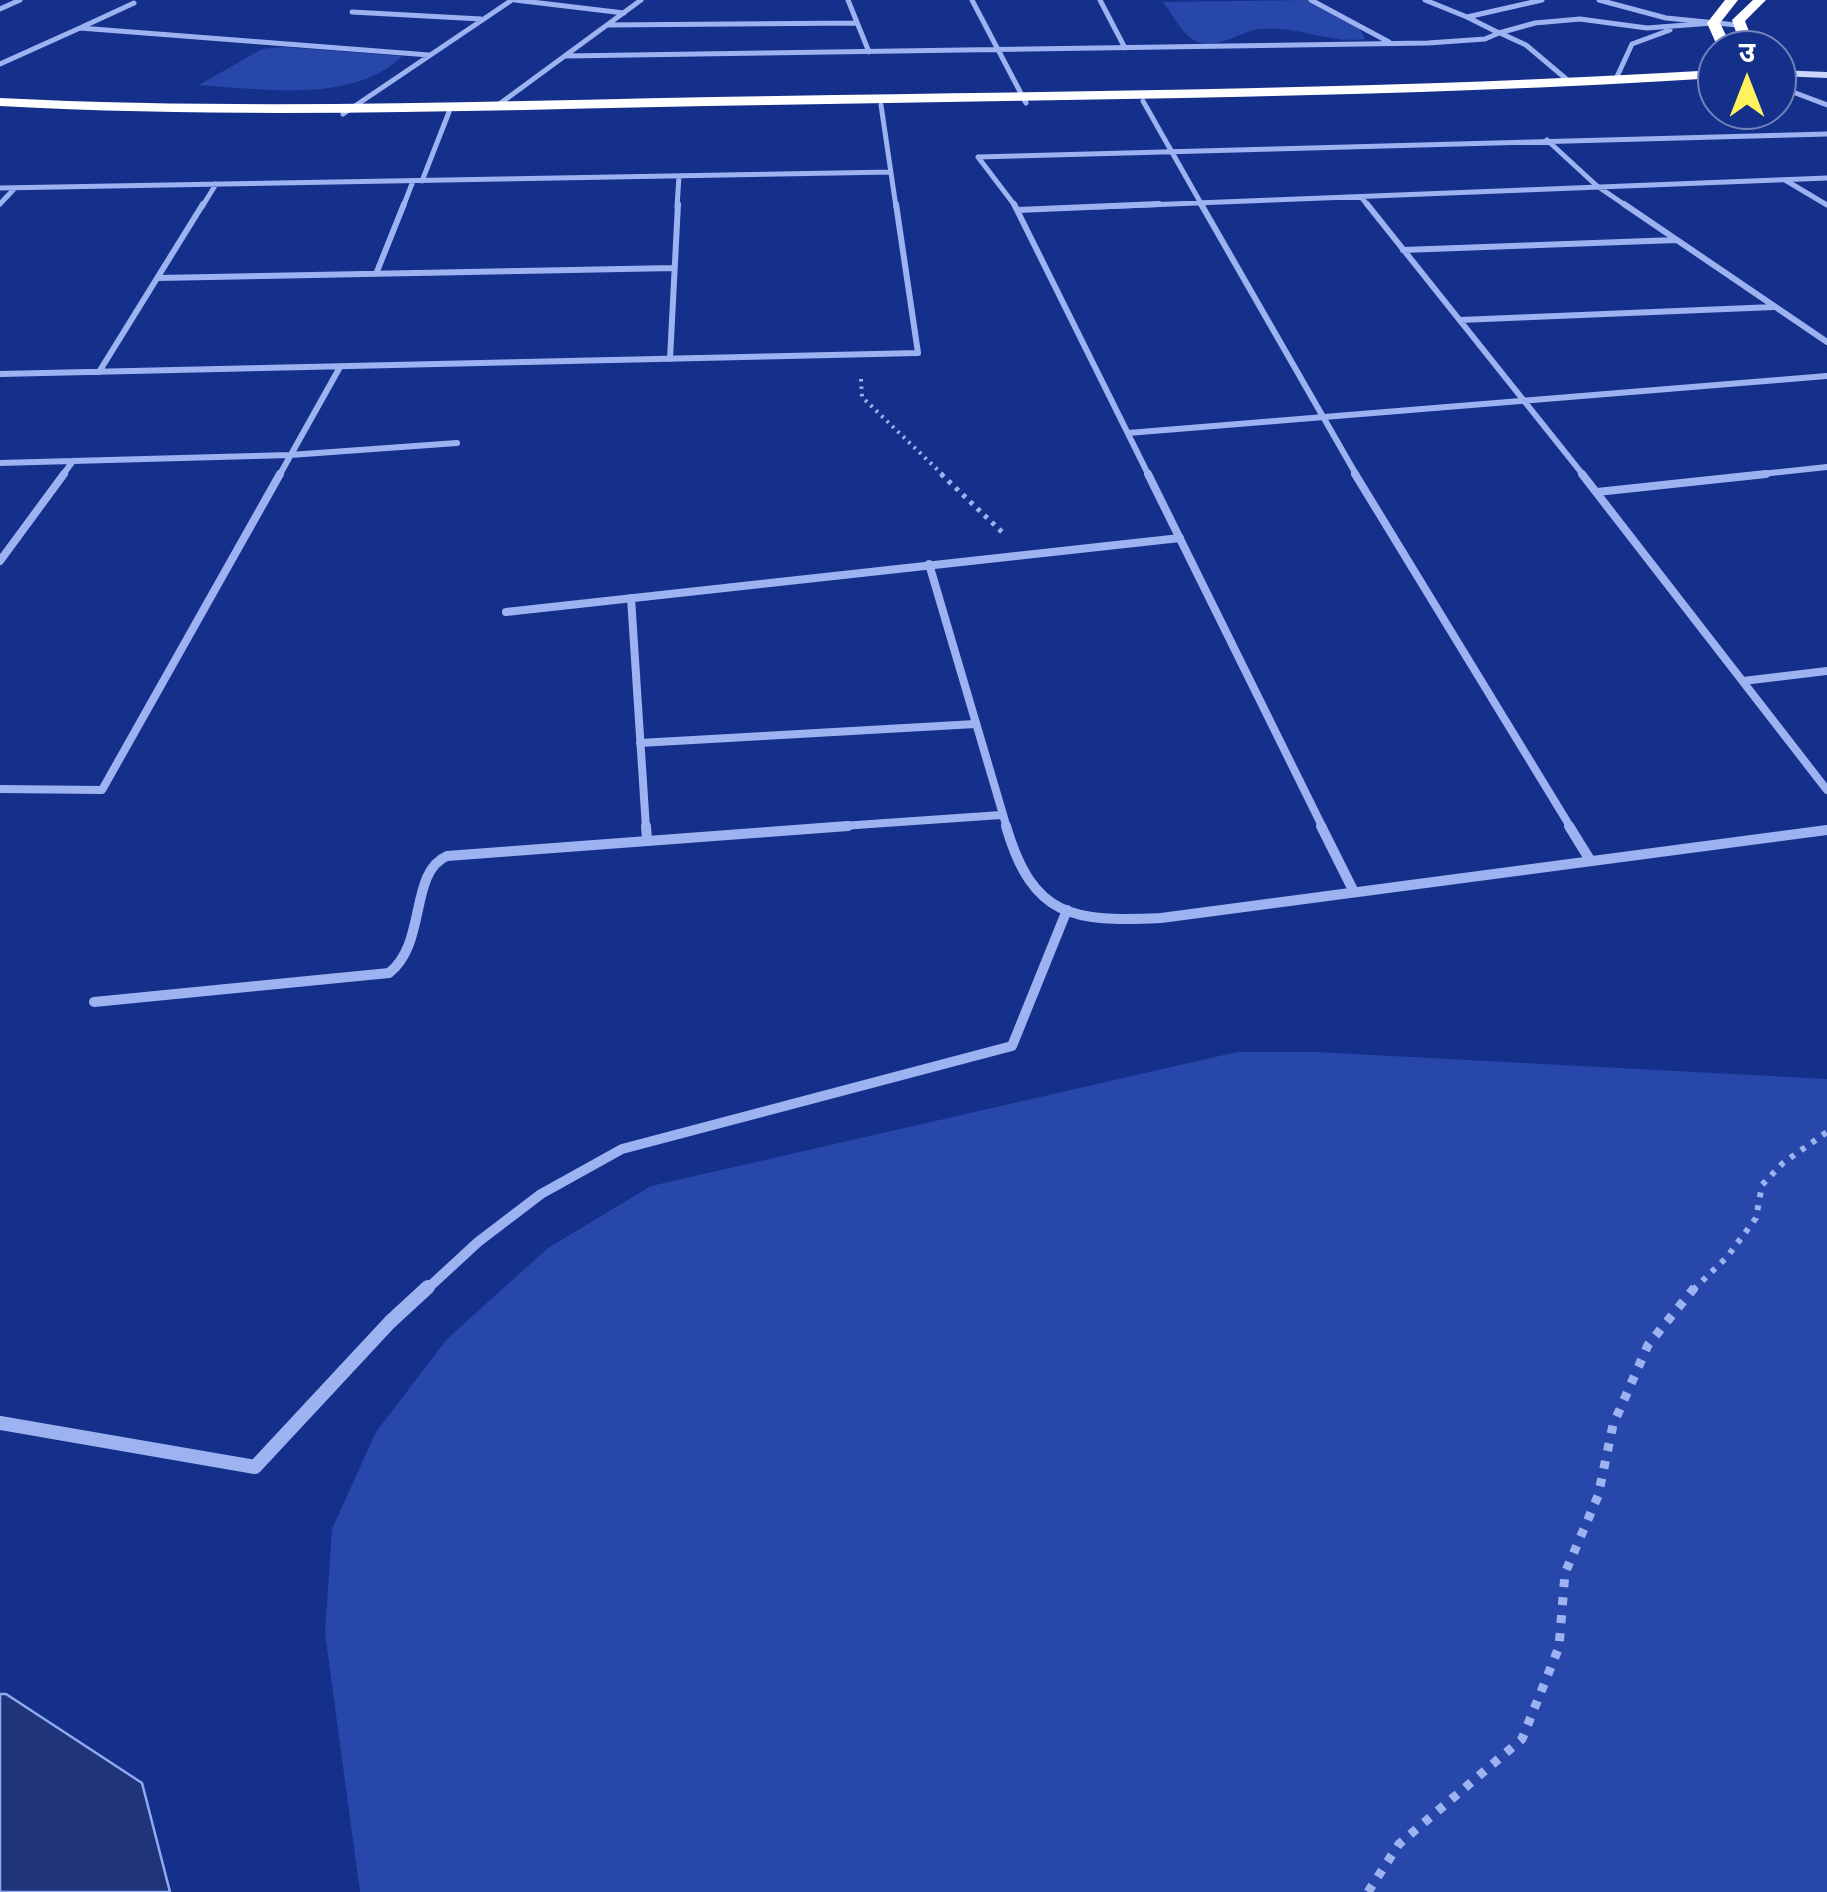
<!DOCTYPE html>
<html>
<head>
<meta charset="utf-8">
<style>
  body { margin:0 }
  #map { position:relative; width:1827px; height:1892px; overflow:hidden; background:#15308b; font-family:"Golos Text","Noto Sans Devanagari",sans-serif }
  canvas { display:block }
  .north { position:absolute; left:1697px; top:30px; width:100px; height:100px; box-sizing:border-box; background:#15308b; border:2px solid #7383b9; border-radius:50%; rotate:0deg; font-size:28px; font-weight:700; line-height:40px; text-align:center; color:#fff }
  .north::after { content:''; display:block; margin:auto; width:35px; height:45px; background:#fff25c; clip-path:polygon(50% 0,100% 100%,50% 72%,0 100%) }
</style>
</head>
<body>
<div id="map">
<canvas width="1827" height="1892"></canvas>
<div class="north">उ</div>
</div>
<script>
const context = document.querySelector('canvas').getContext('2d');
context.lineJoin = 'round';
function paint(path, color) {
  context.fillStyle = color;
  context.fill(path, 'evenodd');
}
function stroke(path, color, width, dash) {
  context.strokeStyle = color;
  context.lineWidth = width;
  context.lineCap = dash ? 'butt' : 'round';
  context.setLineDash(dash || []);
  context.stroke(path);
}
const green = new Path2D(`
  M1308,0C1328,9 1358,18 1365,39C1328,44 1297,25 1259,29C1237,32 1215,53 1192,39C1181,32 1171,12 1163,2Z
  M282,47L402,56C355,104 260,89 199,85L262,49Z
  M1237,1052H1316L1827,1079V1892H360L325,1633L332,1529L376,1432L447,1339L548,1248L651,1186Z`);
const water = new Path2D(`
  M0,1694H6L142,1783L170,1892H0Z`);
const pathFar3 = new Path2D(`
  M861,379L862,397L944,476`);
const pathFar2 = new Path2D(`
  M941,474L1002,532`);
const pathFar1 = new Path2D(`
  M1693,1290L1727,1257L1756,1218L1762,1185L1783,1163L1827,1132`);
const path = new Path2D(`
  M1368,1892L1399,1844L1522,1739L1559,1647L1565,1573L1598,1496L1613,1425L1648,1345L1695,1287`);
const streetFar4 = new Path2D(`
  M515,0L624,13
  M848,0L869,52
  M972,0L1026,103
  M1100,0L1125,48
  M1311,0L1389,42
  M1425,0L1467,17
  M1599,0L1666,18L1737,25
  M134,3L80,28L429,55
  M0,9L20,0
  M352,12L481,19
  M607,25L857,23
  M1499,33L1535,23L1580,19L1647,28L1713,23
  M1500,33L1526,45L1571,83
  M565,56L1428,43L1485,39L1499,33L1467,17L1542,0
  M0,64L80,28
  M1615,81L1632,44L1670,30
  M1777,86L1827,105
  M1143,101L1203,207
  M498,105L641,0
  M881,105L896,207
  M343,114L512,0
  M1547,140L1597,186L1628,207
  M978,157L1827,134
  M978,157L1016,207
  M1785,180L1827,205
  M422,181L449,112
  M0,188L891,172
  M1361,197L1369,207
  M0,204L15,188
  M202,207L216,184
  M403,207L413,181
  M677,207L679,176
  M1096,207L1827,178`);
const streetFar3 = new Path2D(`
  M1014,204L1149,476
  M1201,204L1357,476
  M1367,204L1584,476
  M1624,204L1827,342
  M1018,210L1159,204
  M1403,250L1676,240
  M376,274L404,204
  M158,278L674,268
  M1460,320L1774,307
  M670,359L678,204
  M99,372L203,204
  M0,374L918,353L896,204
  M1128,433L1827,376
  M0,463L290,455L457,443
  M62,476L73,461
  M279,476L340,367
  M1743,476L1827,467`);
const streetFar2 = new Path2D(`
  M1148,474L1323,828
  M1355,474L1571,828
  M1582,474L1827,790
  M1597,492L1766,474
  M0,561L64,474
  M929,564L1007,828
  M631,598L646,828
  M506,612L1180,538
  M1743,681L1827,671
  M640,743L975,724
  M0,789L102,790L280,474
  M813,828L1001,815`);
const streetFar1 = new Path2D(`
  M646,826L647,840
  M1006,826C1033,918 1073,922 1161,918L1827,830
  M1321,826L1353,890
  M1569,826L1590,860
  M94,1002L389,973C427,944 409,872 447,856L848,826
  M426,1290L478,1242L541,1194L622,1149L1012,1046L1067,910`);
const street = new Path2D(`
  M0,1423L255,1467L390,1322L428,1287`);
const secondary = new Path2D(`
  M1777,70L1827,72V78L1777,76Z`);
const highway = new Path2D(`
  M1725,0H1738L1720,23L1733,50H1719L1707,23Z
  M1753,0H1766L1745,21L1756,50H1742L1732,20Z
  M1717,70V78C1401,98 1085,99 768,105C512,109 256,120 0,106V98C258,111 518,100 777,96C1090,91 1404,89 1717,70Z
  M1777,70L1791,79L1777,87Z`);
paint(green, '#2747aa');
paint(water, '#203479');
stroke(water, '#8fa9f3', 2.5);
stroke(pathFar3, '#9db2f0', 4, [2.5, 5]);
stroke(pathFar2, '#9db2f0', 5, [4, 6]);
stroke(pathFar1, '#9db2f0', 6, [5, 8]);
stroke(path, '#9db2f0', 9, [8, 10]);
stroke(streetFar4, '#9db2f0', 5);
stroke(streetFar3, '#9db2f0', 6);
stroke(streetFar2, '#9db2f0', 8);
stroke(streetFar1, '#9db2f0', 10);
stroke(street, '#9db2f0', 14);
paint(secondary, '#cbd6fb');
paint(highway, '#fff');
</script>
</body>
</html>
